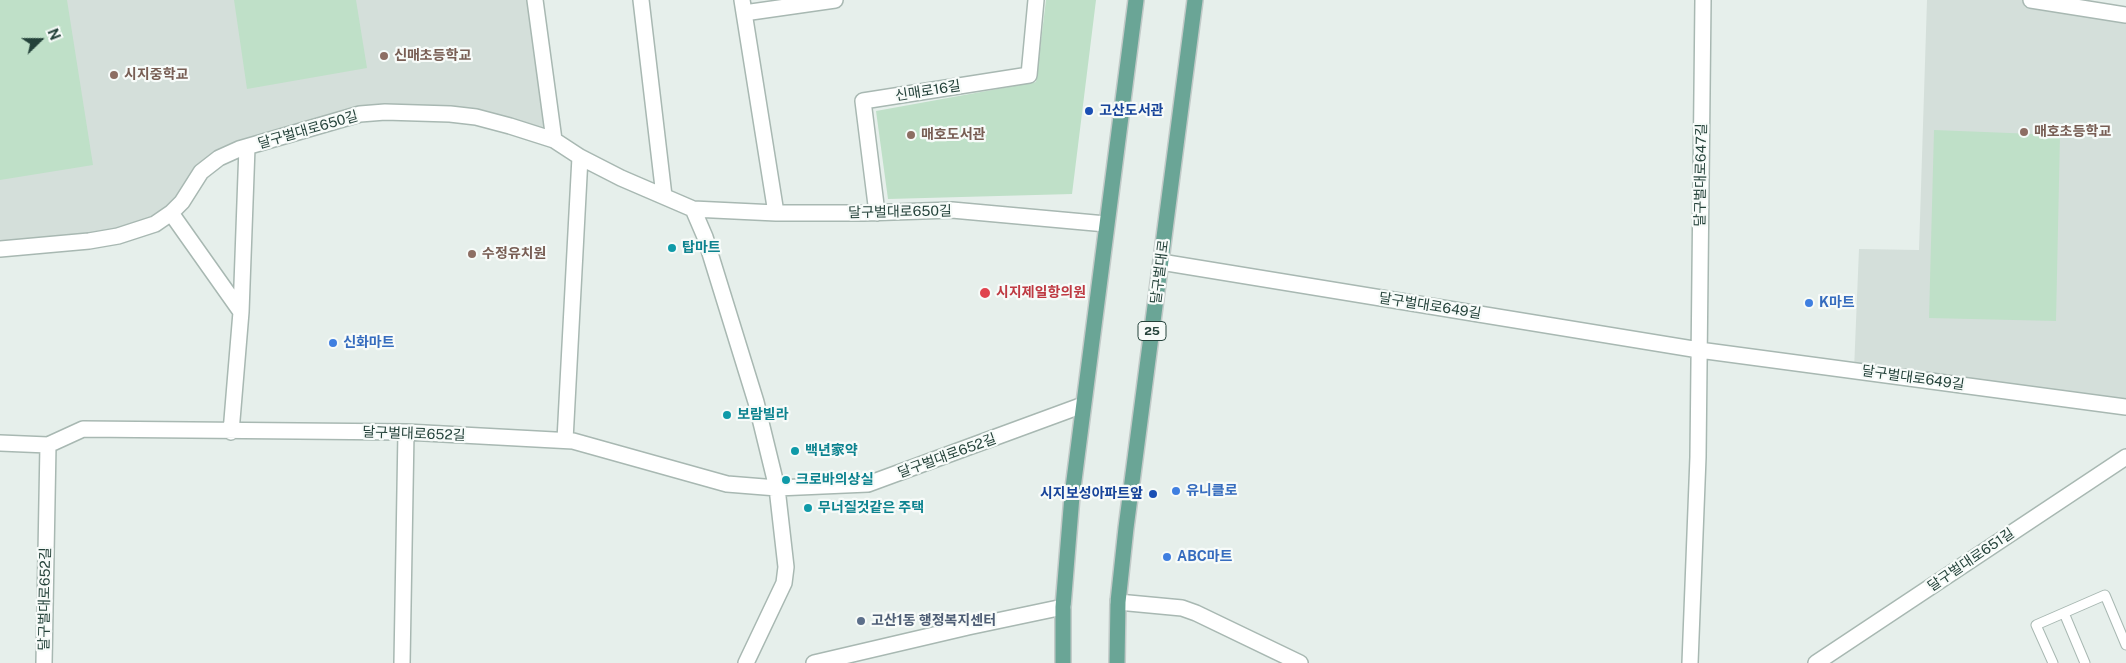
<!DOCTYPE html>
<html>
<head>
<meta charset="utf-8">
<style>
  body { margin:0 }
  #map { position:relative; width:2126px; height:663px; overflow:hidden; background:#e6efeb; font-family:"Public Sans",sans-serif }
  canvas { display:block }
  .north { position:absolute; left:15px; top:15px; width:50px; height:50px; -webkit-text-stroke:4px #f7fbf9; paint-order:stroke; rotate:68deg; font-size:14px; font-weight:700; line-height:20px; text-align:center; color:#24423a }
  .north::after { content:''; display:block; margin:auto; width:18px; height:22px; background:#24423a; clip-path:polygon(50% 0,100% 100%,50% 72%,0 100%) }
</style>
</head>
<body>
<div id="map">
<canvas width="2126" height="663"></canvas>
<div class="north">N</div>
</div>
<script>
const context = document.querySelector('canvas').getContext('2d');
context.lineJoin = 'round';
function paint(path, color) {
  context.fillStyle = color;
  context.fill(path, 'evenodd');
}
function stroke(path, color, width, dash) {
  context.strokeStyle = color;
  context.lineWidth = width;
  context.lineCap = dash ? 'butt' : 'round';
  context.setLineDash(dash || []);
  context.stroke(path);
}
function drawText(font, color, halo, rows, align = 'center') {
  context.font = font + ' "Public Sans","Noto Sans KR",sans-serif';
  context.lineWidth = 4.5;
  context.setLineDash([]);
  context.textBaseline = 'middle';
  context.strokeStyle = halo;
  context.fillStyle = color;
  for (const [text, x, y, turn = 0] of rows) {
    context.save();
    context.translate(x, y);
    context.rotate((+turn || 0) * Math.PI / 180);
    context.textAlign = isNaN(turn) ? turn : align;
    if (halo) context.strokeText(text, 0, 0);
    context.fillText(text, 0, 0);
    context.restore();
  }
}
const built = new Path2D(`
  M0,0H536L554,140L510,126L385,112L219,158L155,224L0,249Z
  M1927,0H2031L2126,15V407L1854,370L1859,249L1919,250Z`);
const green = new Path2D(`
  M0,0H67L93,165L0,180Z
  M234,0H356L367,68L247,89Z
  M1046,0H1096L1072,194L888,199L876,111L1036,82Z
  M1934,130L2060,135L2056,321L1929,318Z`);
const lane = new Path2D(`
  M2064,613L2085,663
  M2053,663L2036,625L2105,595L2126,645`);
const street = new Path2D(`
  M535,0L554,140
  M641,0L664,196
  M742,0L776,213
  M2031,0L2126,15
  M744,13L835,0
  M693,209L705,237L756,402L777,488L786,567L784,583L746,663
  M171,213L241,312L231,432
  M877,213L863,101L1029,75L1036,0
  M0,249L89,241L118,236L155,224L171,213L182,202L201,172L219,158L239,149L360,114L385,112L450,114L476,117L510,126L554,140L580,157L621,178L693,209L776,213H864L952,210L1106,224
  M1161,262L1699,350L2126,407
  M241,312L247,147
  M565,440L580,157
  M0,443L48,445L44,663
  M48,445L83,429L406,432L573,441L727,484L777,488L868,484L1083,405
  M1118,602L1182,608L1196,613L1300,663
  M402,663L406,432
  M814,663L968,627L1063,607
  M1690,663L1698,457L1703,0
  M1816,663L2126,457`);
const primary = new Path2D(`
  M1063,663V607L1072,496L1136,0
  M1117,663L1118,602L1126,528L1195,0`);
const markers = [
  [384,56,5,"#8d6e63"],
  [114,75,5,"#8d6e63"],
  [1089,111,5,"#1a4fb4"],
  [2024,132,5,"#8d6e63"],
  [911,135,5,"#8d6e63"],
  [672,248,5,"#0f9aa8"],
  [472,254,5,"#8d6e63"],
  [985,293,6,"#e0444e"],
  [1809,303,5,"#3f7fe0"],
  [333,343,5,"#3f7fe0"],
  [727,415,5,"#0f9aa8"],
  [795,451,5,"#0f9aa8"],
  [786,480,5,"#0f9aa8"],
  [1176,491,5,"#3f7fe0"],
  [1153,494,5,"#1a4fb4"],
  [808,508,5,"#0f9aa8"],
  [1167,557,5,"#3f7fe0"],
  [861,621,5,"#5c6f8a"]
];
const shields = [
  [1152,331,28]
];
const shieldNames = [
  ["25",1152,331]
];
const educationNames = [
  ["신매초등학교",394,56],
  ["시지중학교",124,75],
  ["매호초등학교",2034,132],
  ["매호도서관",921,135],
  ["수정유치원",482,254]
];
const streetNames = [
  ["신매로16길",928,91,-9],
  ["달구벌대로650길",308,130,-16],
  ["달구벌대로647길",1701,175,-89],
  ["달구벌대로650길",900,212,-1],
  ["달구벌대로",1160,272,-83],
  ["달구벌대로649길",1430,306,9],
  ["달구벌대로649길",1913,378,8],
  ["달구벌대로652길",414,434,2],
  ["달구벌대로652길",947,456,-20],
  ["달구벌대로651길",1971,560,-34],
  ["달구벌대로652길",45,599,-89]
];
const transitNames = [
  ["고산도서관",1099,111],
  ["시지보성아파트앞",1143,494,"right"]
];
const cultureNames = [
  ["탑마트",682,248],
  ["보람빌라",737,415],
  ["백년家약",805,451],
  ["크로바의상실",796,480],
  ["무너질것같은 주택",818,508]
];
const healthNames = [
  ["시지제일항의원",996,293]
];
const shopNames = [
  ["K마트",1819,303],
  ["신화마트",343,343],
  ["유니클로",1186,491],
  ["ABC마트",1177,557]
];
const serviceNames = [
  ["고산1동 행정복지센터",871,621]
];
paint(built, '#d4dfda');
paint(green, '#bfe0c8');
stroke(lane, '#a8b8b2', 11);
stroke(street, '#a8b8b2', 18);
stroke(primary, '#c2cac8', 18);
stroke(lane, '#fff', 9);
stroke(street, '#fff', 15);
stroke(primary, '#6aa596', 15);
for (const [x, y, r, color] of markers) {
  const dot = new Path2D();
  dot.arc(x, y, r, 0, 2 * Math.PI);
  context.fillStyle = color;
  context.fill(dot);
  stroke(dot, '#f7fbf9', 2);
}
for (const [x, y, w] of shields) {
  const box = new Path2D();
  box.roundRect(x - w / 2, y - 9.5, w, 19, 4);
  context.fillStyle = '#f7fbf9';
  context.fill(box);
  stroke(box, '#24423a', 1);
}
drawText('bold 12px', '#24423a', null, shieldNames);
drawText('bold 14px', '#785e54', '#f7fbf9', educationNames, 'left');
drawText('14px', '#24423a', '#f7fbf9', streetNames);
drawText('bold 14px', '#164399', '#f7fbf9', transitNames, 'left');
drawText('bold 14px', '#0d838f', '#f7fbf9', cultureNames, 'left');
drawText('bold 14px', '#be3a42', '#f7fbf9', healthNames, 'left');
drawText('bold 14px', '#366cbe', '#f7fbf9', shopNames, 'left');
drawText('bold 14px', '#4e5e75', '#f7fbf9', serviceNames, 'left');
</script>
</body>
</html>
